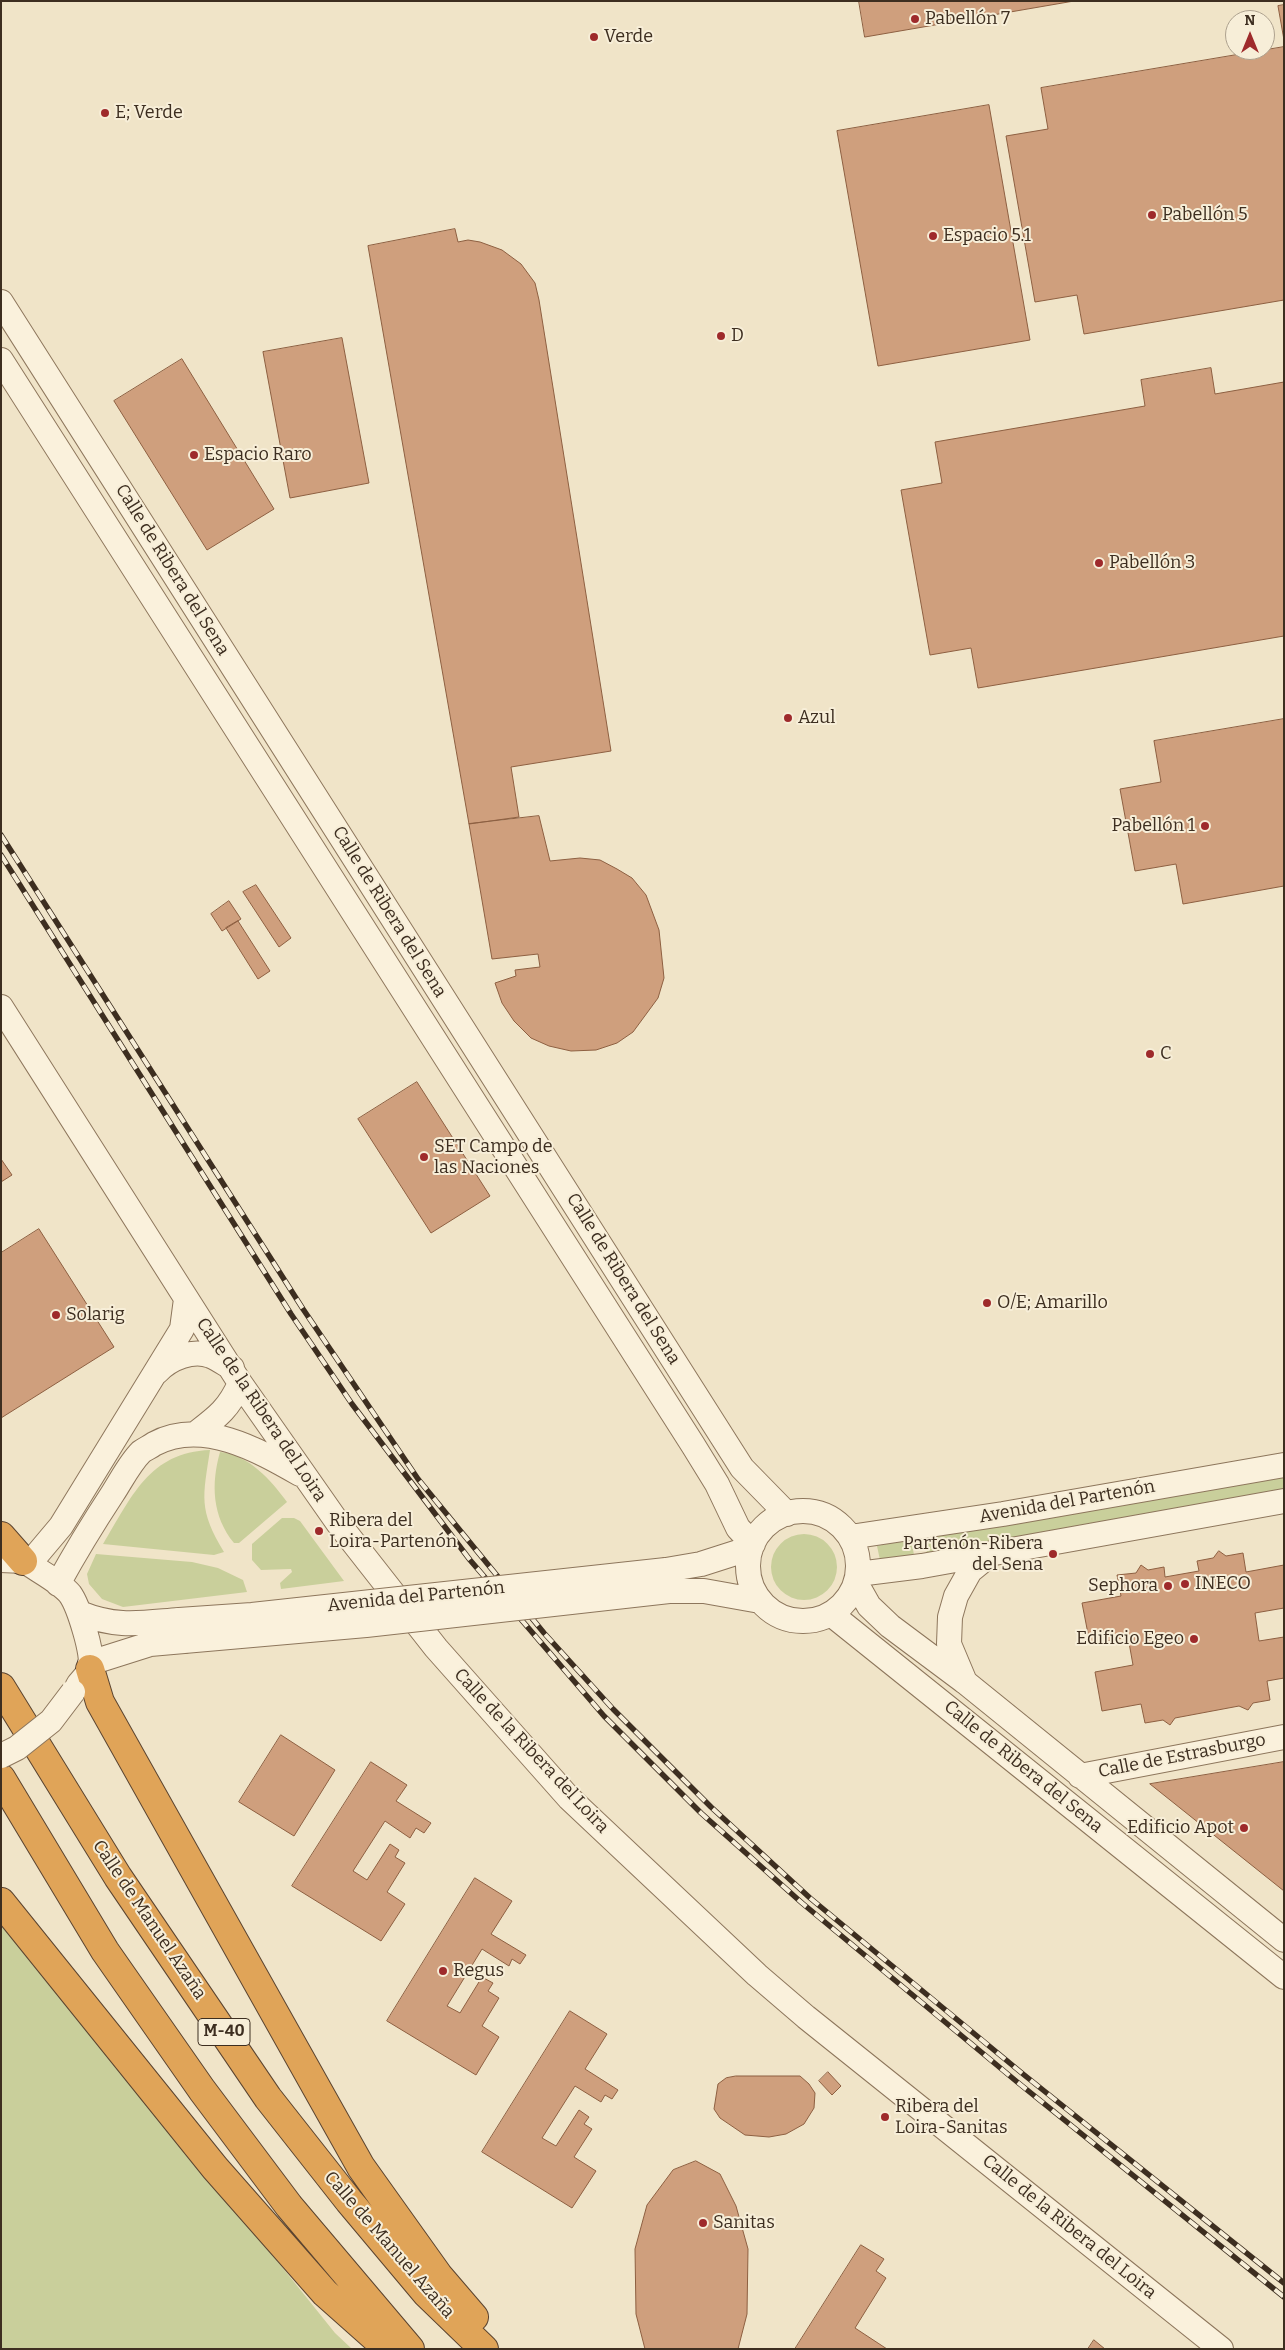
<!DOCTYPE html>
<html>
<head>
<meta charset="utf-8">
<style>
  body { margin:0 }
  #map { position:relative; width:1285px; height:2350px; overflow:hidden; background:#f0e4c8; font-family:Bitter,serif }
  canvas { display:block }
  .frame { position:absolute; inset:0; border:2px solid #3d2e20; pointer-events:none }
  .north { position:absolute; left:1225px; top:10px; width:50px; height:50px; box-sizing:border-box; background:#f7eed8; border:1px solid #ada18e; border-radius:50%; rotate:0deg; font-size:14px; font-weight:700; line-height:20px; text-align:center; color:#3d2e20 }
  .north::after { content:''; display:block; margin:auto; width:18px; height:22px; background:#9e2a2b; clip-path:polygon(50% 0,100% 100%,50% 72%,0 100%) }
</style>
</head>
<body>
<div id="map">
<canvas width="1285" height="2350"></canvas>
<div class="frame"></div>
<div class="north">N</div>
</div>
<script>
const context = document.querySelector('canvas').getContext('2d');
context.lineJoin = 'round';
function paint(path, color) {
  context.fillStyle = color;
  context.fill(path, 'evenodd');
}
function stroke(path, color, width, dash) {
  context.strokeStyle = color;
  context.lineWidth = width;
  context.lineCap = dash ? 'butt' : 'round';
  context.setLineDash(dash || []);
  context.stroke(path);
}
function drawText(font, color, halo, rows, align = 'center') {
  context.font = font + ' Bitter,serif';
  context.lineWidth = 4;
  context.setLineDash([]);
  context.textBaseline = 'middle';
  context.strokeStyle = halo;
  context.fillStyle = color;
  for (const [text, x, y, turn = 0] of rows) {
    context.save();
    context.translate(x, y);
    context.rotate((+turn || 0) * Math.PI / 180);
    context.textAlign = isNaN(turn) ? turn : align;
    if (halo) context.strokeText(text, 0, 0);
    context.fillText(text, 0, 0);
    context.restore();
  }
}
const green = new Path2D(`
  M210,1450C203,1497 198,1509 224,1552L214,1555L103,1544C131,1498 149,1452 210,1450Z
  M220,1452C249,1455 271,1480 287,1502L239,1543H234C212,1516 211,1484 220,1452Z
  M1284,1474V1491L927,1553L924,1537Z
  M282,1518H294L300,1521L344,1581L281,1589L280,1583L292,1572L291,1569L261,1570L252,1560V1544Z
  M771 1567a33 33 0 1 1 66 0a33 33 0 1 1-66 0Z
  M911,1539L914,1555L880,1560L877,1546Z
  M96,1554L192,1562L218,1568L243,1580L247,1592L123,1607L102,1599L89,1584L87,1574Z
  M1,1917L335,2333L352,2349H1Z`);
const building = new Path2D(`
  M859,1H1074L865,37Z
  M1284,5V40L1278,6Z
  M1284,47V300L1084,334L1077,295L1035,302L1006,136L1048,129L1041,88Z
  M989,105L1030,340L878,366L837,131Z
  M455,229L458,242L468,240L480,242L502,250L521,264L535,283L539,300L611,751L511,767L519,817L469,824L368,246Z
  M342,338L369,483L290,498L263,352Z
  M182,359L274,509L207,550L114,401Z
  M1211,368L1215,394L1284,382V636L978,688L971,648L930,655L901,490L942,483L935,442L1145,406L1141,380Z
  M1284,719V886L1183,904L1176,864L1135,871L1120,789L1161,782L1154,741Z
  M539,816L550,861L580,858L600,860L617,869L632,878L646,895L659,930L664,978L658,998L633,1032L617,1043L596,1050L571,1051L549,1046L531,1038L514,1021L502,1003L495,983L516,976L515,970L540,967L538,954L492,959L469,824Z
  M256,885L291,938L279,947L243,892Z
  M229,901L241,919L222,931L211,914Z
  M238,921L270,971L258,979L226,928Z
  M417,1082L490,1196L431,1233L358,1119Z
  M1,1159L12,1175L1,1182Z
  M39,1229L114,1347L1,1418V1253Z
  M1219,1551L1226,1556L1243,1553L1246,1572L1284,1565V1608L1255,1613L1259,1641L1284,1637V1678L1267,1681L1270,1700L1253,1703L1248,1710L1239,1706L1175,1718L1170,1725L1163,1720L1145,1723L1141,1704L1102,1711L1095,1672L1133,1665L1128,1637L1090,1644L1082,1603L1121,1596L1117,1575L1136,1573L1141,1565L1148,1570L1164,1567L1165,1577L1199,1571L1197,1561L1213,1558Z
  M281,1735L335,1770L294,1836L239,1802Z
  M371,1762L407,1785L396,1801L431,1823L424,1833L416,1828L410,1838L385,1821L353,1871L367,1880L390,1844L399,1850L395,1857L405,1863L387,1892L405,1904L381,1941L292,1886Z
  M1284,1762V1891L1150,1784Z
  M475,1878L512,1901L491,1934L526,1955L520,1964L512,1959L509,1966L482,1949L447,2006L460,2013L482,1977L493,1983L488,1991L499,1998L482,2026L499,2037L476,2075L387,2021Z
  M570,2011L607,2034L585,2069L618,2090L612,2099L605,2095L601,2102L575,2086L542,2138L556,2146L579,2110L589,2117L584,2124L592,2129L574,2157L596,2171L572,2208L482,2152Z
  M828,2072L841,2086L832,2095L819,2081Z
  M736,2076H800L809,2084L815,2093L814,2108L804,2124L786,2134L769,2137L745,2135L720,2118L714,2109L718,2084L726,2078Z
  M696,2161L720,2174L736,2206L748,2249L747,2314L738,2349H645L636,2314L635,2249L647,2205L673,2170Z
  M861,2245L884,2259L876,2271L886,2278L855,2328L887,2349H795Z
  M1094,2340L1105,2349H1088Z`);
const minor = new Path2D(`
  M1,302L742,1468L787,1514
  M1,360L693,1445L717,1484L738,1528L753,1544
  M1,1007L240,1383L338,1523L436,1648L569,1798L757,1975L806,2017L1221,2349
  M157,1372C170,1358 193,1349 211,1356C218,1359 225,1364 232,1368
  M195,1434C216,1418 229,1409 240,1383
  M748 1566a55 55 0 1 1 110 0a55 55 0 1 1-110 0Z
  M850,1537L1003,1514L1284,1465
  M1,1560L23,1561L29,1564C42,1573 60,1582 70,1594C78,1605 95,1656 90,1669C88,1674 82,1680 78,1685
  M29,1564L61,1526L182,1329L186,1299
  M666,1570L701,1564L751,1548
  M858,1574L922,1566L1284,1501
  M856,1583L869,1606L890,1626L965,1682L1284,1940
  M58,1584C75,1553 94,1522 113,1493C122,1479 130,1463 141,1452C145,1449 150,1447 154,1444C202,1418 258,1450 300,1474
  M669,1591H704L760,1601
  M80,1613C117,1628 140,1623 179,1620
  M831,1614L1284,1977
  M90,1663L150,1644L184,1641
  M965,1682L949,1644L950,1617L956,1596L970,1571L992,1553
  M1080,1776L1284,1737`);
const highway = new Path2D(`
  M1,1536L23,1561
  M90,1669L100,1702L361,2167L438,2275L474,2317
  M1,1687L118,1877L268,2098L349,2201L427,2294L484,2349
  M1,1778L105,1951L202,2090L289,2206L410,2349
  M1,1902L215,2168L325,2293L388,2349`);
const rail = new Path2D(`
  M1,835L303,1309L418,1479L544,1633L613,1709L711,1807L810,1898L1023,2074L1284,2283
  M1,855L291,1314L352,1404L470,1560L604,1716L701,1813L802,1903L1016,2081L1284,2297`);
const minorBridge = new Path2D(`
  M179,1620L252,1615L666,1570
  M184,1641L366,1625L669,1591
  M1,1756L17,1748L51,1721L73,1692`);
const markers = [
  [915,19,5,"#9e2a2b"],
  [594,37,5,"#9e2a2b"],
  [105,113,5,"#9e2a2b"],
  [1152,215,5,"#9e2a2b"],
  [933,236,5,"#9e2a2b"],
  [721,336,5,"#9e2a2b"],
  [194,455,5,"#9e2a2b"],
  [1099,563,5,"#9e2a2b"],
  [788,718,5,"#9e2a2b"],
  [1205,826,5,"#9e2a2b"],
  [1150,1054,5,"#9e2a2b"],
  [424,1157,5,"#9e2a2b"],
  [987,1303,5,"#9e2a2b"],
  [56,1315,5,"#9e2a2b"],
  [319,1531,5,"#9e2a2b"],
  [1053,1554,5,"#9e2a2b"],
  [1185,1584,5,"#9e2a2b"],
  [1168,1586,5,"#9e2a2b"],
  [1194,1639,5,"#9e2a2b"],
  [1244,1828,5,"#9e2a2b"],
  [443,1971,5,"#9e2a2b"],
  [885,2117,5,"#9e2a2b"],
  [703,2223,5,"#9e2a2b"]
];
const shields = [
  [224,2032,52]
];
const shieldNames = [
  ["M-40",224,2032]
];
const poiNames = [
  ["Pabellón 7",925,19],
  ["Verde",604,37],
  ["E; Verde",115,113],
  ["Pabellón 5",1162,215],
  ["Espacio 5.1",943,236],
  ["D",731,336],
  ["Espacio Raro",204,455],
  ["Pabellón 3",1109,563],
  ["Azul",798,718],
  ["Pabellón 1",1195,826,"right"],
  ["C",1160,1054],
  ["SET Campo de",434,1147],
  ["las Naciones",434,1168],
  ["O/E; Amarillo",997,1303],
  ["Solarig",66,1315],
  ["Ribera del",329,1521],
  ["Loira-Partenón",329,1542],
  ["Partenón-Ribera",1043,1544,"right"],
  ["del Sena",1043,1565,"right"],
  ["INECO",1195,1584],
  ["Sephora",1158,1586,"right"],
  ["Edificio Egeo",1184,1639,"right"],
  ["Edificio Apot",1234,1828,"right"],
  ["Regus",453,1971],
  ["Ribera del",895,2107],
  ["Loira-Sanitas",895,2128],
  ["Sanitas",713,2223]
];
const streetNames = [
  ["Calle de Ribera del Sena",172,570,58],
  ["Calle de Ribera del Sena",389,912,58],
  ["Calle de Ribera del Sena",623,1279,58],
  ["Calle de la Ribera del Loira",261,1410,56],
  ["Avenida del Partenón",1067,1502,-10],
  ["Avenida del Partenón",416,1597,-6],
  ["Calle de la Ribera del Loira",531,1751,47],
  ["Calle de Estrasburgo",1182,1756,-11],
  ["Calle de Ribera del Sena",1023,1767,39],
  ["Calle de Manuel Azaña",149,1920,56],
  ["Calle de la Ribera del Loira",1069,2227,39],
  ["Calle de Manuel Azaña",389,2245,49]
];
paint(green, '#c9cf9b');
paint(building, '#cf9f7d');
stroke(building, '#8d5f41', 1);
stroke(minor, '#8d765c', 26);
stroke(highway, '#5b4430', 30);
stroke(minor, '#faf1dc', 24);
stroke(highway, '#e0a458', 28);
stroke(rail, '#3d2e20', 5.5);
stroke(rail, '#f7eed8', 4, [11]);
stroke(minorBridge, '#8d765c', 26, []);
stroke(minorBridge, '#faf1dc', 24);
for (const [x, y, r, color] of markers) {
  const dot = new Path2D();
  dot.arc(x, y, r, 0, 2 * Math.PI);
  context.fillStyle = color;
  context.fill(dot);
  stroke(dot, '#f7eed8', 2);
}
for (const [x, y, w] of shields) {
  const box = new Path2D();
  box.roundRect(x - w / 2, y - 13.5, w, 27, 4);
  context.fillStyle = '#f7eed8';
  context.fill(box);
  stroke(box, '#3d2e20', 1);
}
drawText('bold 16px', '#3d2e20', null, shieldNames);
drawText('18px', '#3d2e20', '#f7eed8', poiNames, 'left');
drawText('18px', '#3d2e20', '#f7eed8', streetNames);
</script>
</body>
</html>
